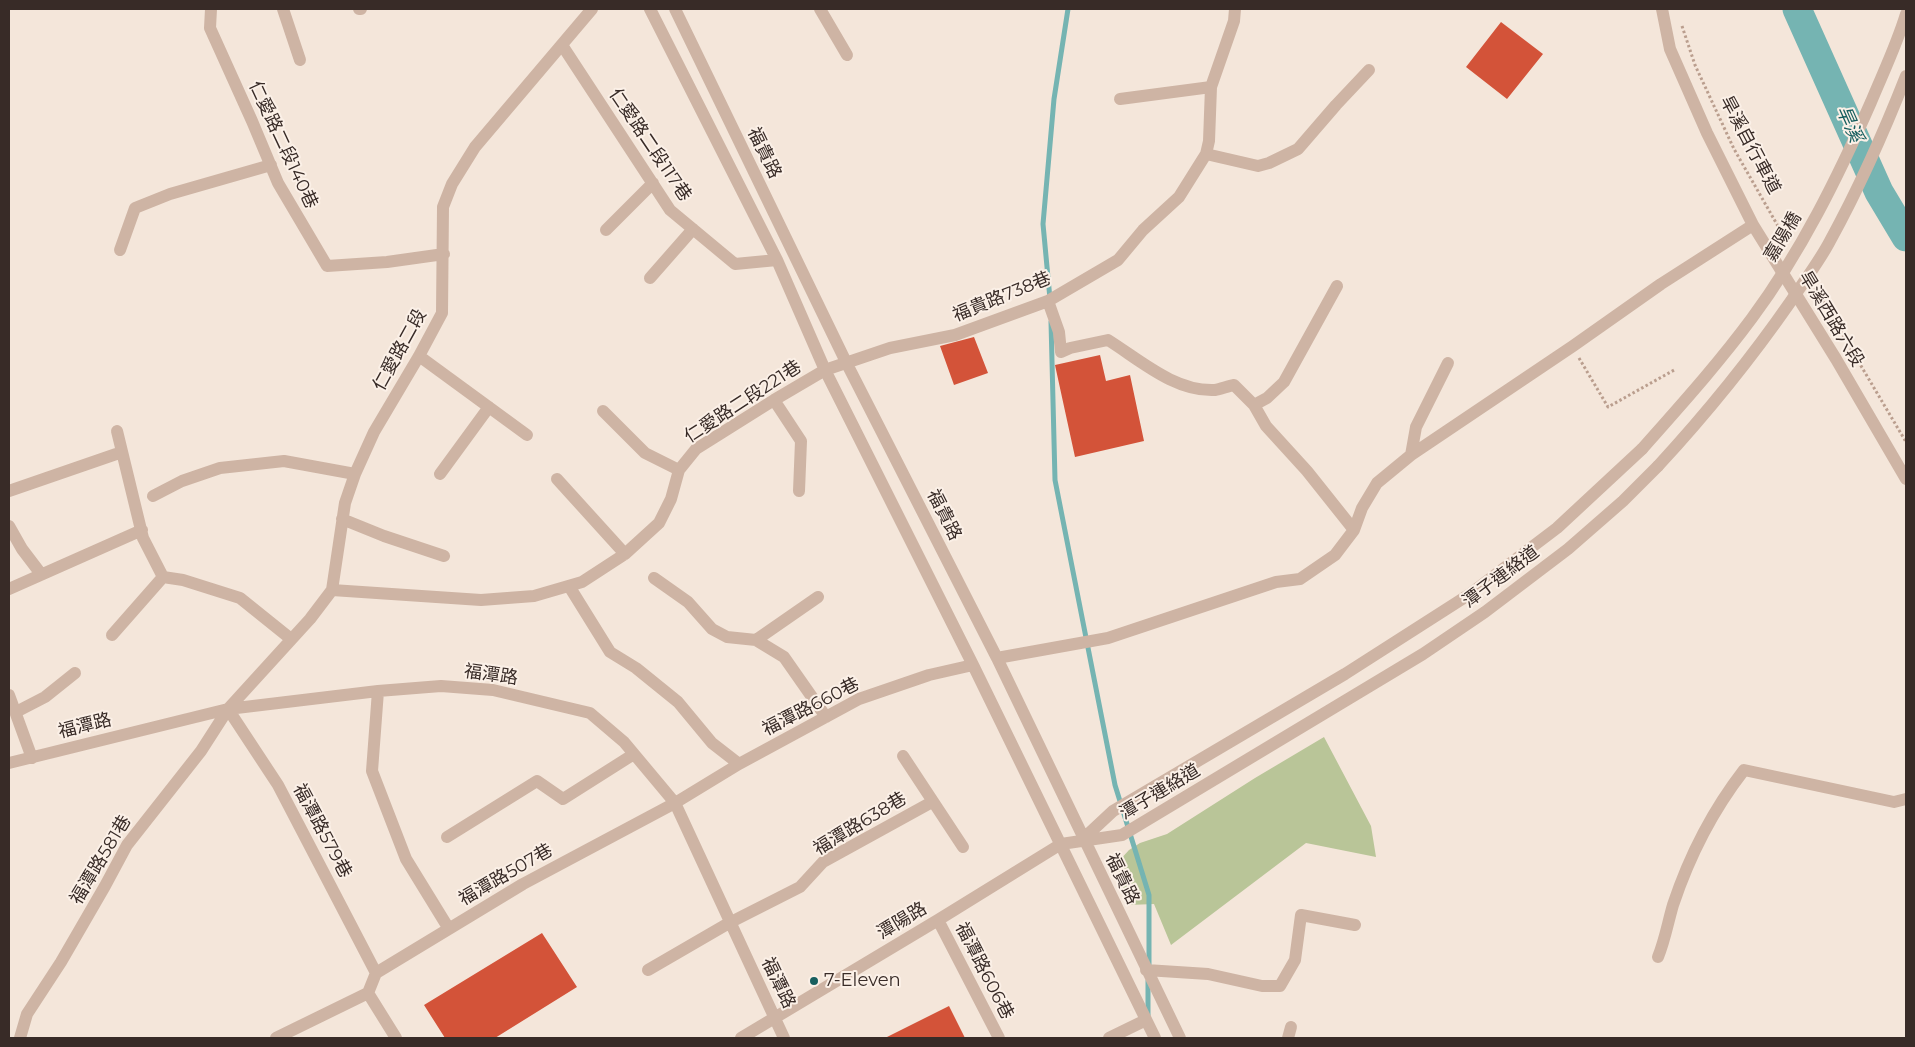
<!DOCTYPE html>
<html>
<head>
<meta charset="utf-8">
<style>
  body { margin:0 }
  #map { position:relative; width:1915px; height:1047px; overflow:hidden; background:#f4e6da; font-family:Montserrat,sans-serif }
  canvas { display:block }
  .frame { position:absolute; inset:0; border:10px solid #382b27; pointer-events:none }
</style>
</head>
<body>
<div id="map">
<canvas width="1915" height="1047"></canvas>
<div class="frame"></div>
</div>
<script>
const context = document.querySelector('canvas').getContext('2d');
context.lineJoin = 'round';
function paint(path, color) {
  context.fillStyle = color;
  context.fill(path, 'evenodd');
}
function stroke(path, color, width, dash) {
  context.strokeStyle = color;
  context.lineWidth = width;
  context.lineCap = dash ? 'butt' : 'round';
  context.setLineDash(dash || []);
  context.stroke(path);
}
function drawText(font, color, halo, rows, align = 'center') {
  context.font = font + ' Montserrat,"Noto Sans TC",sans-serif';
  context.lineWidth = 4;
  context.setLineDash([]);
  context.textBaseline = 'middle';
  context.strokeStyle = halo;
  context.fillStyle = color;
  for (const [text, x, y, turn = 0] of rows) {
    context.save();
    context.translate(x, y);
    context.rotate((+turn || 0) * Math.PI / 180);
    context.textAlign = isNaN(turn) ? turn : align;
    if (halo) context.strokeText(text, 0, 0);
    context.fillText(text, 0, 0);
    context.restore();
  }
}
const green = new Path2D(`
  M1324,737L1371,826L1376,857L1306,843L1171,945L1154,904L1129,905L1119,874L1118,862L1129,850L1140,843L1167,834L1255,778Z`);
const stream = new Path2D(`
  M1050,299L1043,224L1054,99L1068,9
  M1051,322L1055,480L1115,785L1149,895V965
  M1148,1015V981`);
const river = new Path2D(`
  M1797,9L1879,192L1906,237`);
const building = new Path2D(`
  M1501,22L1543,54L1507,99L1466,67Z
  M974,337L988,373L954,385L940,346Z
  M1100,355L1106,381L1130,375L1144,441L1075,457L1055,365Z
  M542,933L577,987L495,1038H445L424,1005Z
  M949,1006L965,1038H885Z`);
const path = new Path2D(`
  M1682,26L1695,65L1734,149L1787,242
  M1815,288L1906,442
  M1579,358L1608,407L1676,369`);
const minor = new Path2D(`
  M211,9L210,28L252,121L278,183L327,266L387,262L444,254
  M283,9L300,60
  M359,9H361
  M650,9L777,260L825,370L973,665L1155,1038
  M675,9L846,362L997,658L1180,1038
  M820,9L847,55
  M1662,9L1670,49L1707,133L1753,225L1836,359L1906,479
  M562,45L670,210L735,264L777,260
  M1120,99L1211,87
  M1206,154L1258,166L1269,163L1298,149L1336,105L1369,70
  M606,230L653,183
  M120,250L135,208L170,194L271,165
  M650,278L693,229
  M1048,301L1059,332L1061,352L1070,348L1108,340C1140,360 1175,392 1215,390C1221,389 1228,386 1234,385L1254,405L1266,426L1307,471L1354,530
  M419,356L527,435
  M774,400L801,441L799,491
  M1254,405L1267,398L1284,382L1337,286
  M603,411L645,453L679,470
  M117,431L143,538L163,577L183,580L240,598L291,639
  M1411,455L1416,427L1448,363
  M440,474L489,407
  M557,479L625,554
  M9,491L122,452
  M153,496L182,481L220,468L284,461L355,474
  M342,519L384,536L444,556
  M9,526L22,549L41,574
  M654,578L688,602L712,629L727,637L756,640L784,657L826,717
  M569,586L610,652L636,668L678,702L712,743L739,764
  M9,589L142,530
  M332,590L481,600L534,596L582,582L625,554L659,523L671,499L679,470L696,449L774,400L825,370L890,348L955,335L1048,301L1118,260L1143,230L1179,197L1206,154L1209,141L1211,87L1234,21L1235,9
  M112,635L163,577
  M756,640L818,597
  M997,658L1108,638L1276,582L1300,579L1335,555L1354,530L1362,508L1377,483L1411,455L1573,346L1661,284L1753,225
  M378,691L372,771L406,859L449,929
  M9,695L32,758
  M228,709L278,785L376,973
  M16,712L45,697L75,673
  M903,756L963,847
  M9,763L228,709L378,691L441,686L493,690L590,713L624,742L675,803L784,1038
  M447,837L537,781L563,799L634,754
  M1083,839L1113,811L1345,674L1470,594L1557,528L1642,449
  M938,920L999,1038
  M1658,957C1665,940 1668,922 1673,905C1689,857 1713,810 1744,770L1894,802L1906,799
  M648,970L729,923L800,887L823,862L932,802
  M1146,970L1208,974L1262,986H1280L1295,960L1301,915L1355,925
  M368,993L376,973L523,884L675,803L739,764L859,699L929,675L973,665
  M368,993L396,1038
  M20,1038L27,1014L61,962L105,886L127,845L201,751L228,709L310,619L332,590L345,503L355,474L374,432L419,356L442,313L443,207L452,184L475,147L592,9
  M276,1038L368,993
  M741,1038L938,920L1061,844L1122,835L1423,654L1485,612L1568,549L1623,501L1658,466
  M1109,1038L1146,1020
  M1288,1038L1291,1027`);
const minorBridge = new Path2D(`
  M1642,449C1680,406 1718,364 1752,318C1801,252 1838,177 1871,102C1883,73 1897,44 1906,14
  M1658,466C1706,414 1750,360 1791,301C1804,281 1819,262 1830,241C1859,188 1884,132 1906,76`);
const markers = [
  [814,981,5,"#175e5e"]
];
const streetNames = [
  ["仁愛路二段140巷",283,145,65],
  ["仁愛路二段117巷",650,145,56],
  ["旱溪自行車道",1750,145,62],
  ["福貴路",764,153,64],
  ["嘉陽橋",1783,237,-59],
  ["福貴路738巷",1002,297,-22],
  ["旱溪西路六段",1831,319,59],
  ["仁愛路二段",400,350,-61],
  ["仁愛路二段221巷",743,402,-33],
  ["福貴路",944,515,63],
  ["潭子連絡道",1501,577,-37],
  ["福潭路",491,675,8],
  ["福潭路660巷",811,707,-27],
  ["福潭路",85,726,-14],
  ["潭子連絡道",1160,792,-31],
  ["福潭路638巷",860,824,-31],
  ["福潭路579巷",322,831,62],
  ["福潭路581巷",101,860,-59],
  ["福潭路507巷",506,875,-30],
  ["福貴路",1122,879,64],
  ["潭陽路",902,921,-31],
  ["福潭路606巷",984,971,63],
  ["福潭路",778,983,64]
];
const poiNames = [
  ["7-Eleven",824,981]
];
const waterNames = [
  ["旱溪",1849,124,66]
];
paint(green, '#b9c598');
stroke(stream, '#75b4b2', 5);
stroke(river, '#75b4b2', 29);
paint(building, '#d35339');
stroke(path, '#ba9e8e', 3, [2.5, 2.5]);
stroke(minor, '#ceb4a4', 12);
stroke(minorBridge, '#ceb4a4', 12);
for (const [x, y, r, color] of markers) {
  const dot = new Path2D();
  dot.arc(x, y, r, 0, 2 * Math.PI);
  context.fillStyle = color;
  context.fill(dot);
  stroke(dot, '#fbf0e7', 2);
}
drawText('18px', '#382b27', '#fbf0e7', streetNames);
drawText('18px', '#382b27', '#fbf0e7', poiNames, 'left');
drawText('italic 19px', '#175e5e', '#fbf0e7', waterNames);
</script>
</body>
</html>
